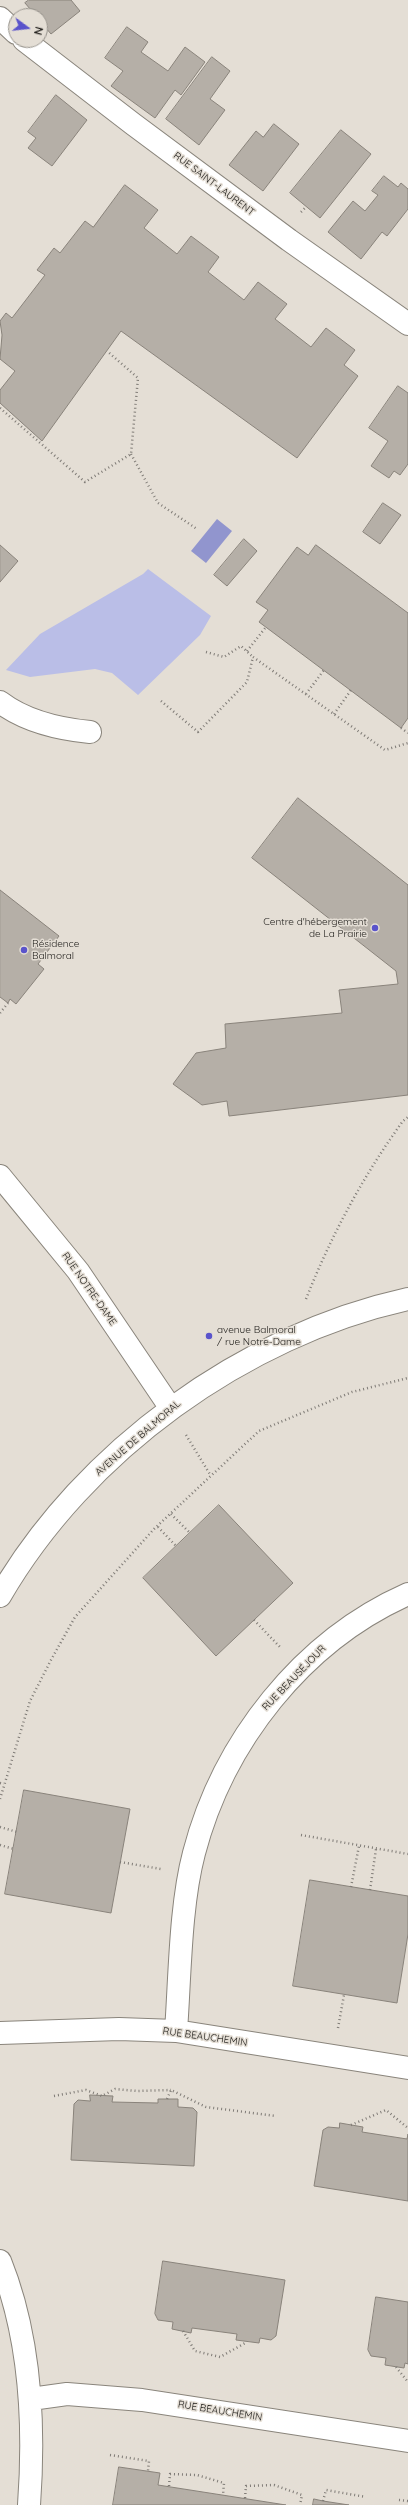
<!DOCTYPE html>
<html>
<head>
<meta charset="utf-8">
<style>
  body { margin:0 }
  #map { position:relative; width:408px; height:2505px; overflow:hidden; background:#e4ded5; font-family:Quicksand,sans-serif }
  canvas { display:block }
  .north { position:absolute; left:8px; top:8px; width:40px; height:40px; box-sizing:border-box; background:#e4ded5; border:1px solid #96928b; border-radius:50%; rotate:105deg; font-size:11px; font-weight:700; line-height:16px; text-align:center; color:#22201d }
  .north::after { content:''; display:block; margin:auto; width:14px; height:18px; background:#5a53cb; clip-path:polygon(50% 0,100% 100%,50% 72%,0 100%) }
</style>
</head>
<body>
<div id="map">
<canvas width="408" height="2505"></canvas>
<div class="north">N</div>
</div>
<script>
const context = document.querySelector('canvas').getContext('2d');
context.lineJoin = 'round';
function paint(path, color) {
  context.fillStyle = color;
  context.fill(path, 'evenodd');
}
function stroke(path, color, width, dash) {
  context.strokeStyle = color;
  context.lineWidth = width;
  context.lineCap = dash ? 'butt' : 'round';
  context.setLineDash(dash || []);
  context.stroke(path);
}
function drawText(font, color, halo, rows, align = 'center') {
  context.font = font + ' Quicksand,sans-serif';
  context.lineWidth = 3;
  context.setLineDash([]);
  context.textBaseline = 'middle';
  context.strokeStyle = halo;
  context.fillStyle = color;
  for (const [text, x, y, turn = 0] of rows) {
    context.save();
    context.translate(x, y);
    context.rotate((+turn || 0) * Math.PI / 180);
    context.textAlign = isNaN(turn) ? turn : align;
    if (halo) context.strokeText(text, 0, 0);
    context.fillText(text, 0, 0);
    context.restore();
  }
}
const green = new Path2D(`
  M148,569L211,616L200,635L138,695L112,673L95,669L30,677L6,670L40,634L143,574Z`);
const water = new Path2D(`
  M217,519L232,531L206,563L191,551Z`);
const building = new Path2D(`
  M29,0H71L80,11L51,34L40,21V16H36L25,3Z
  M127,27L148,42L141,52L168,71L185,47L205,62L181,95L175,90L155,118L111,86L123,71L105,58Z
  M212,57L230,71L210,99L225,110L199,145L166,119Z
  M56,95L87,120L52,166L28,148L36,138L28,132Z
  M274,124L299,144L263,191L229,165L256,131L263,137Z
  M341,130L371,154L320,218L290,193Z
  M384,176L398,187L401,183L408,189V209L387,236L382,232L361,259L328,232L353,201L365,211L378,195L372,191Z
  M125,185L158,210L144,228L177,254L191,236L219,257L208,272L244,300L258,282L287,304L275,319L311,347L326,328L355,350L344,365L358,376L297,458L121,331L42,441L0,403V390L15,371L0,359L2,335L0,321L6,313L12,318L45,275L37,270L54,248L60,253L85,221L93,227Z
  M398,386L408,393V464L400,475L394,471L389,478L371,466L388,441L369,428Z
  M383,503L401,515L380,544L363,532Z
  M244,539L257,551L227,586L214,575Z
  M0,545L18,561L0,582Z
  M316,545L408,613V718L401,728L259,622L268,610L256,602L297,547L308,555Z
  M298,798L408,885V1095L229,1116L227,1101L202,1105L173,1084L196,1053L226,1048L225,1024L342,1013L339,990L398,984L396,971L252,858Z
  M0,890L59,936L38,964L44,969L16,1004L10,999L8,1003L0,997Z
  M219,1505L293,1583L216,1656L143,1578Z
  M24,1790L130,1809L111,1913L5,1894Z
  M310,1880L408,1896V1934L397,2003L293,1986Z
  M90,2095L113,2096L112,2102L158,2103V2099H178V2107L193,2108L197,2112L194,2166L71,2160L74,2104L78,2100L90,2101Z
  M340,2123L363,2127L362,2132L407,2139L408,2134V2201L314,2186L323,2130L328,2127L339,2128Z
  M163,2261L285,2280L276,2336L271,2340L260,2338L259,2343L236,2340L237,2334L192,2328L191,2333L172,2329L173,2322L158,2320L155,2314Z
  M376,2297L408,2302V2364L405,2363L404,2368L385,2365L386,2358L371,2356L368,2350Z
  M119,2467L160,2473L158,2485L286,2505H113Z
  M314,2499L323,2501L349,2505H313Z`);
const path = new Path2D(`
  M301,212L306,207
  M0,408L85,482L131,454L138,378L107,351
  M131,454L158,503L197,529
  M247,651L266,627
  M206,652L224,657L241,646L253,657
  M306,694L324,670
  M161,701L198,732L247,682L253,657L385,750L408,743
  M334,714L351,690
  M401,728L408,733
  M0,1013L8,1003
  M306,1299C331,1236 363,1176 403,1121L408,1117
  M186,1435L211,1476
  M171,1514L190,1533
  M158,1527L176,1546
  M254,1620L280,1647
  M0,1783L4,1784
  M0,1799L30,1701L51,1660L75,1617L154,1529L259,1431L352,1392L408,1378
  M0,1827L17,1832
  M301,1835L408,1854
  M0,1845L14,1849
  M120,1862L161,1869
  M351,1887L359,1846
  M370,1890L376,1849
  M338,2028L344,1995
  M54,2096L86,2090L102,2096L115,2089L137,2091L171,2090
  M167,2099L171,2090L206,2107L276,2116
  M351,2125L386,2110L408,2128
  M183,2331L195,2351L220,2357L247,2342
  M396,2367L408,2382
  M110,2455L149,2461L148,2471
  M169,2486L170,2474L197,2475L224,2483L223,2495
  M245,2498L246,2486L274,2485L302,2495L300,2505
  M399,2500L408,2501
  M323,2501L326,2490L366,2497`);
const minor = new Path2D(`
  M0,18L16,33
  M24,40L133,124L289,240L408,324
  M0,702C25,721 59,729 90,732
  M0,1176L78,1271L170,1407
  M0,1596C84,1451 244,1335 408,1299
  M176,2031C180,1976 180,1906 194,1853C223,1742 302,1641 408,1594
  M0,2033L119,2029L176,2031L408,2068
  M0,2261C31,2338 35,2423 29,2505
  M31,2399L67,2394L142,2400L408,2441`);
const markers = [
  [375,928,4,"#5a53cb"],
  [24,950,4,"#5a53cb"],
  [209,1336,4,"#5a53cb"]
];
const streetNames = [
  ["RUE SAINT-LAURENT",214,184,37],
  ["RUE NOTRE-DAME",89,1289,55],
  ["AVENUE DE BALMORAL",138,1438,-41],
  ["RUE BEAUSÉJOUR",294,1678,-46],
  ["RUE BEAUCHEMIN",205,2037,8],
  ["RUE BEAUCHEMIN",220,2411,9]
];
const poiNames = [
  ["Centre d'hébergement",367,922,"right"],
  ["de La Prairie",367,934,"right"],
  ["Résidence",32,944],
  ["Balmoral",32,956],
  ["avenue Balmoral",217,1330],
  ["/ rue Notre-Dame",217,1342]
];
paint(green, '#babee7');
paint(water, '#9195ce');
paint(building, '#b5afa7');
stroke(building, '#89837b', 1);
stroke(minor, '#8a857c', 24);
stroke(path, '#7f7b76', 2.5, [1, 3]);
stroke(minor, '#fff', 22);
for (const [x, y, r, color] of markers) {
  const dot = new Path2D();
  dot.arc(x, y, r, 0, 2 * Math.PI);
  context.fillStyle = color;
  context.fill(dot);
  stroke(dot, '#e4ded5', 1.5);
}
drawText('10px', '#22201d', '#e4ded5', streetNames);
drawText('10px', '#22201d', '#e4ded5', poiNames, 'left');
</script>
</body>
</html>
